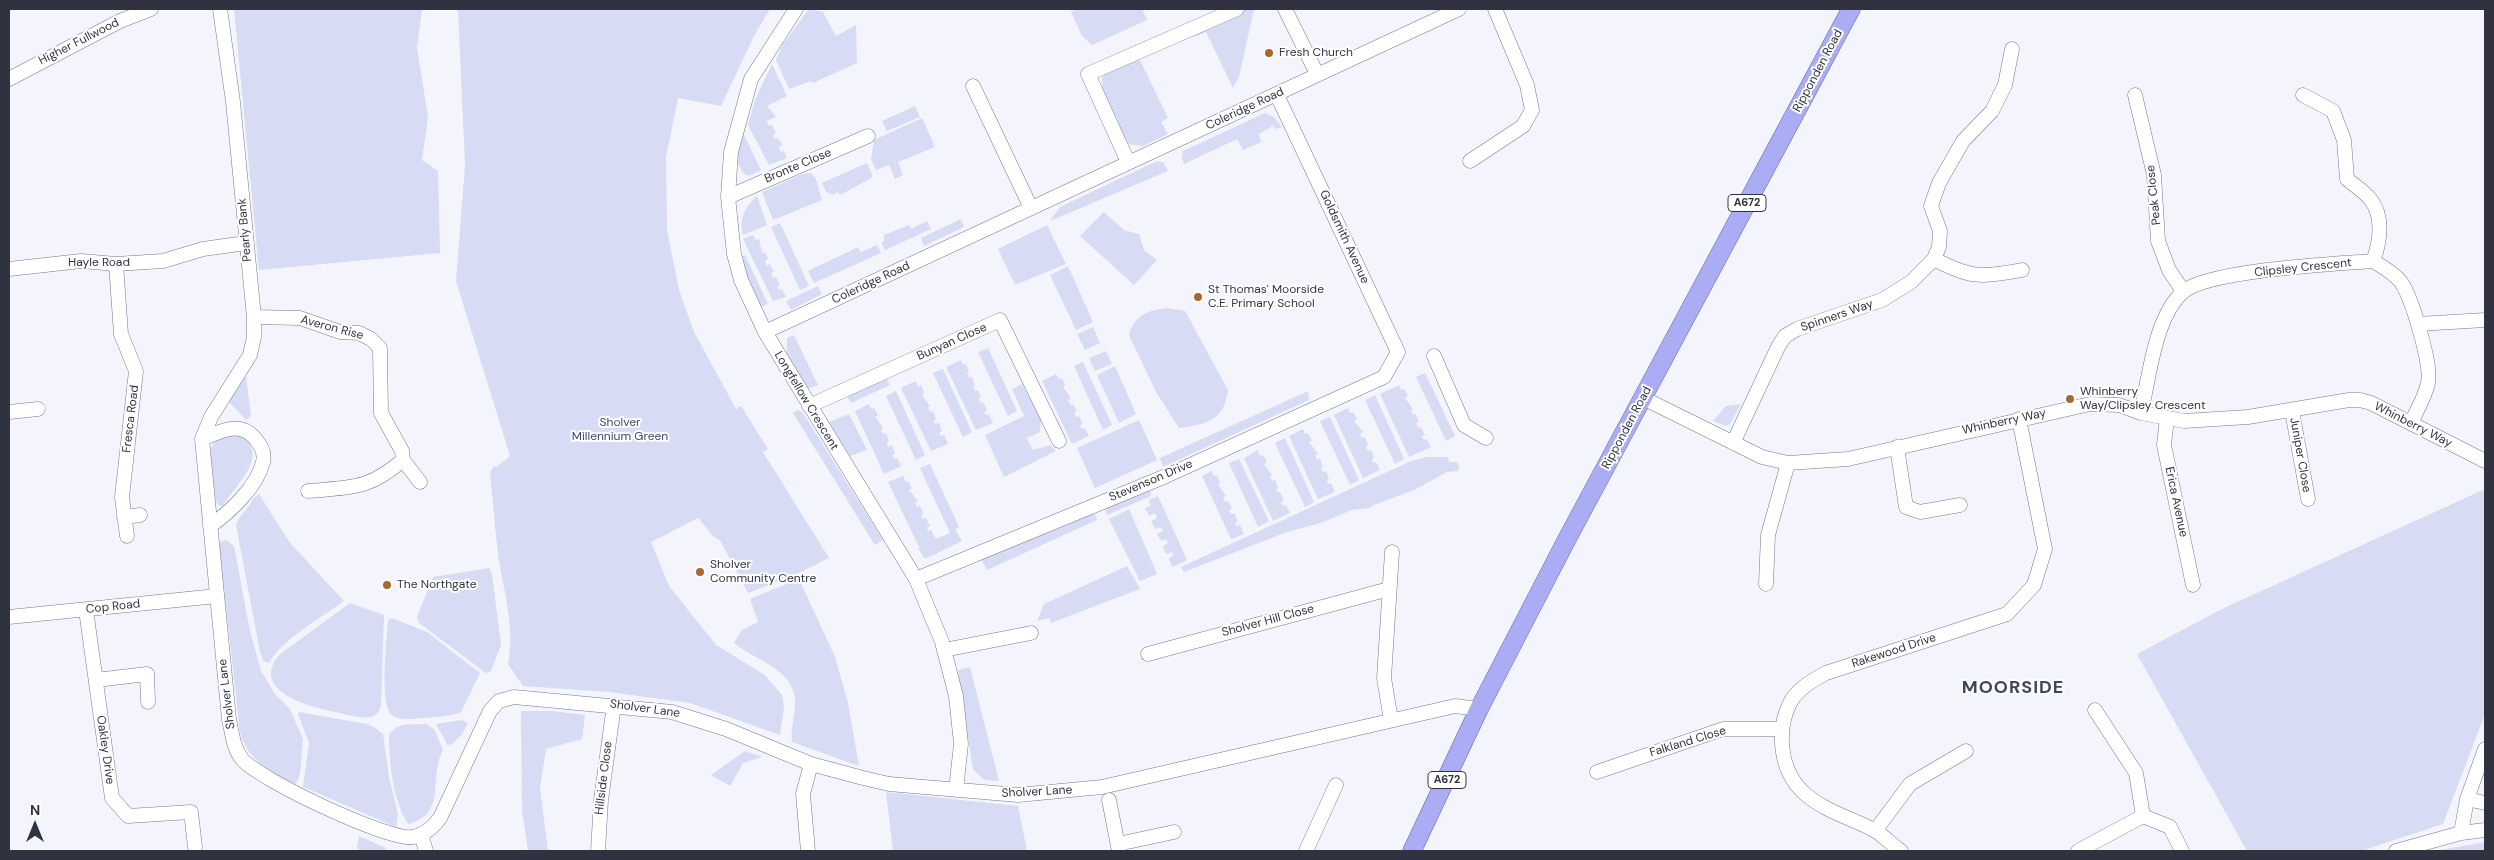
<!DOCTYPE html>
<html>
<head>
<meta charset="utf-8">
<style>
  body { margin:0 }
  #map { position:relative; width:2494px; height:860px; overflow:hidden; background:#f4f5fc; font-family:"DM Sans",sans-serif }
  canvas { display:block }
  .frame { position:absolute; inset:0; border:10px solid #31323f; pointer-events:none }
  .north { position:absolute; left:10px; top:800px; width:50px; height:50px; -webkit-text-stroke:4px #fff; paint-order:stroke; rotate:0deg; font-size:14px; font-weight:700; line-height:20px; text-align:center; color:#31323f }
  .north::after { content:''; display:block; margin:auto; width:18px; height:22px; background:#31323f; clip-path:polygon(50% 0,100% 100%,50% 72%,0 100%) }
</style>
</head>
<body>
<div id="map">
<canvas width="2494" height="860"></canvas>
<div class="frame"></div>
<div class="north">N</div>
</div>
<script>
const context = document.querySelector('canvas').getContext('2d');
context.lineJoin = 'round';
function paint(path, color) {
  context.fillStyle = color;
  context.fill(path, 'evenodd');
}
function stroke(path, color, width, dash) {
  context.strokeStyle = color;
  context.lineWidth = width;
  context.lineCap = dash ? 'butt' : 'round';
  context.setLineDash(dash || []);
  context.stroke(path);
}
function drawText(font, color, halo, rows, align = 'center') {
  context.font = font + ' "DM Sans",sans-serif';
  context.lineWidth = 4;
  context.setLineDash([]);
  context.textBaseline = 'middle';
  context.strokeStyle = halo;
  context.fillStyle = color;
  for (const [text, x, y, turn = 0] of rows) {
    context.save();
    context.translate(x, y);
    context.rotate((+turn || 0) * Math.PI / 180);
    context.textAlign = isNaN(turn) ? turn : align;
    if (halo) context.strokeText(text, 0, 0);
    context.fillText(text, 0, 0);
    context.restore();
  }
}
const green = new Path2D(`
  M234,9H422L417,48L428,117L422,160L438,171L440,253L259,270Z
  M458,9H770L754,36L721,106L678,98L666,157L667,230L679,290L694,332L736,409L741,406L768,449L763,452L829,558L801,572L748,593L720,540L714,537L698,518L651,542L669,586L716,645L765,675L782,695L784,707L780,735L690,703L609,692L523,686L508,664C515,629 505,596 499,561C495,532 493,502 490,472L494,466L497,467L510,456L456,281L465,165Z
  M809,9L823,12L836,36L856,25L857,63L813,83L811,81L789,89L776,60L783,44Z
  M1077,9H1142L1147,20L1092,45L1082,36L1071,12Z
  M1244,9H1254L1239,77L1233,88L1206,32L1194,37L1196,30Z
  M1139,58L1168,118L1161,122L1168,134L1143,146L1127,144L1102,92V77L1107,72Z
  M772,64L787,96L767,106L776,117L766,121L769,126L772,125L776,133L773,135L775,139L778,138L782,145L779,147L781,152L784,151L787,158L769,165L748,125L755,100Z
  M915,106L920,117L887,131L882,121Z
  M1265,113L1274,117L1282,127L1275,129L1273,126L1259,134L1261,142L1243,150L1237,139L1184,164L1182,159L1183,151Z
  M922,118L935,147L898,162L903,175L895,179L889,165L876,170L871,159L874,140Z
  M741,129L761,170L749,176L744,174L736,160Z
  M1157,161L1163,162L1168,171L1050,221L1060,207Z
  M867,163L873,177L840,195L838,192L833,195L826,192L822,183Z
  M811,173L816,179L822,200L773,220L762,192L802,174Z
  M757,196L767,225L743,235C739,219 744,207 757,196Z
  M1104,212L1124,230L1139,234L1144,250L1157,260L1134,285L1080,236Z
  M961,219L964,227L924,246L921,238Z
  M927,221L931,229L885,250L881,242L884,241V235L909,225L911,229Z
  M780,223L809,286L800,290L771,227Z
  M1047,225L1066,264L1015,285L998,249Z
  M753,235L756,240L759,239L762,253L765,252L768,259L765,261L767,266L770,264L774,272L771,273L773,278L776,277L780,285L777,286L779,290L782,289L786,297L773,301L743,239Z
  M877,245L881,253L814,283L808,271L858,247L861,252Z
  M745,255L768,304L759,308L754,301L741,257Z
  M1068,266L1093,322L1076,330L1050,275Z
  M818,286L822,294L791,310L786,301Z
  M1167,308L1185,311L1228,390C1224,421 1207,424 1179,428L1156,392L1129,335C1134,315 1149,310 1167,308Z
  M1093,327L1100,343L1085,350L1077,334Z
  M794,335L818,385L807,389L787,354V338Z
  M988,348L1017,411L1008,416L978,352Z
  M1106,351L1112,364L1095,371L1089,358Z
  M961,360L963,365L966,364L969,372L967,373L969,378L972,377L975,385L973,386L975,391L978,390L981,397L978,399L981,403L983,402L987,410L984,412L986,415L989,414L993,423L976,430L946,367Z
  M1083,362L1112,425L1103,430L1074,366Z
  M1115,366L1136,414L1119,423L1097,375Z
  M943,369L972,432L963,437L933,373Z
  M1425,373L1455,436L1446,441L1416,377Z
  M1056,374L1059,379L1062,378L1065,385L1063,387L1071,398L1068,400L1070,405L1073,404L1077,411L1074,412L1076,417L1079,416L1083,424L1080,425L1082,429L1085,428L1089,436L1072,444L1042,381Z
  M246,376L251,416L246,420L228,401Z
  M886,378L890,385L851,403L847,396Z
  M916,381L918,387L921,385L924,393L922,395L930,406L928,407L930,412L933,411L936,419L934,420L935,424L939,423L942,431L939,433L941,436L944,435L948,444L931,451L901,388Z
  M1022,384L1041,420L1040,432L1027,438L1033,450L1050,445L1056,451L1004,477L985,435L1024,416L1012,389Z
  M1399,385L1401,390L1404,389L1408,396L1405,398L1413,409L1411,411L1413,415L1416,414L1419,422L1416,423L1418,428L1421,427L1425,435L1422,436L1424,440L1427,439L1431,447L1409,457L1380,394Z
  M896,391L925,455L916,460L886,396Z
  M1308,391L1309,400L1163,467L1160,458Z
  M1375,395L1404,459L1395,464L1365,400Z
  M869,404L871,409L874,408L878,415L875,417L883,428L881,430L883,434L886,433L889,441L887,442L888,447L892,445L895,454L892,455L894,459L897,458L901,466L884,474L855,411Z
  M1741,404L1730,424L1726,426L1713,421L1726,406Z
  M1348,408L1350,413L1353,412L1357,419L1354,421L1363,432L1360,434L1362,438L1365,437L1368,445L1366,447L1368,451L1371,450L1374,458L1372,459L1373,463L1376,462L1380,470L1363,478L1334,415Z
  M798,410L803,413L883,540L875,545L793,413Z
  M849,414L867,450L850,456L829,422Z
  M1330,417L1359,480L1350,485L1320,421Z
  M1139,420L1157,460L1095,488L1077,448Z
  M1303,429L1305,434L1308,433L1312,441L1309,442L1318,454L1315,455L1317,460L1320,459L1323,466L1321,468L1323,472L1326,471L1329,479L1327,480L1328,484L1331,483L1335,492L1318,499L1289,436Z
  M236,434C274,452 237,483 223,506L218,505C213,497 208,455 212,446C218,437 227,436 236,434Z
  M1285,438L1314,502L1305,507L1275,443Z
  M1258,450L1260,456L1263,455L1267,462L1264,464L1272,475L1270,477L1272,481L1275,480L1278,488L1276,489L1278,493L1280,492L1284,500L1281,502L1283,506L1286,505L1290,513L1273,521L1244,458Z
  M1427,457H1448L1449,462H1457L1459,467L1458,471L1447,472L1414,490L1371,506L1370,508L1352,510L1321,523L1287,532L1184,572L1181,567L1411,461Z
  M1239,459L1269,521L1258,527L1229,463Z
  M930,464L959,527L955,530L962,541L927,558H924L918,548L925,544L919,547L888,482L903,476L906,482L908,481L912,488L909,490L918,501L915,503L917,507L920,506L924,514L921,515L923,519L926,518L930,526L927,528L928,531L931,530L936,539L950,533L920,468Z
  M1211,471L1214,476L1217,475L1220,483L1218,484L1226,496L1223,497L1225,502L1228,501L1232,508L1229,510L1231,514L1234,513L1238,521L1235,523L1237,526L1240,525L1244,534L1231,539L1202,476Z
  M2485,489V714L2443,824L2361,851H2247L2137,654L2224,608Z
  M1150,490L1151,496L1107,515L1105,508Z
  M259,494L290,543L344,601C321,618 282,639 269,663L263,661L260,652L236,525C239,515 249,509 253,499Z
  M1158,496L1187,560L1172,567L1169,558L1173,556L1172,552L1166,554L1163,546L1168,543L1166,539L1161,541L1157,534L1163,531L1161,527L1155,529L1151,521L1157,518L1155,513L1149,516L1145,508L1151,506L1149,500Z
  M1129,509L1157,574L1140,581L1109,519Z
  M1094,513L1097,520L987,570L981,558Z
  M226,540L234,546L250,631L261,671L275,694L290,709L303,739L300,774L296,784C270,773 249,761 240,733L219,543Z
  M1127,566L1140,589L1051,623L1049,618L1037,621L1044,604Z
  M489,568L492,574L501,645L491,671L486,673L419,623L417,617L433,577Z
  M799,579L835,657L848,703L859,766L792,742C790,728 796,714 795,699C792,668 754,660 734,643L742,630L758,622L750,599Z
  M350,603L384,615L381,706C379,712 377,715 371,717C362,719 349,715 340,713C316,708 248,694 279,655Z
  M392,618L427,632L480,673L461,712C449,717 435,717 423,718C414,719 400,721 392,715C379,705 387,637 388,620Z
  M970,667L999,781L985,780L973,770L958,670Z
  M521,711H552L585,715L582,739L546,749L540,788L548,851H528L522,810Z
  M299,712L367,724L374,727L383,734L389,777L398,814L396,827L303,787L309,743L298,714Z
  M462,720L468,723C464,732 458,740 450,745L447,744L436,724Z
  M426,724L434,729L443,750C428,777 448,814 408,824C393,800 389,763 389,735C397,721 412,725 426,724Z
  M745,751L762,757L743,763L730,786L711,775Z
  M886,792L1018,806L1027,851H893Z
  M359,836L386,848L384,851H360L357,847Z
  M2485,842V851H2435Z`);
const minor = new Path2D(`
  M220,9L233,102L254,317V337L250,355L211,417L202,439L229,719C232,732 233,748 242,759C258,779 388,841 413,837C424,835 434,826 440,818L490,711L499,701L514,697L672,712L726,729L811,764L863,778L889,784L1018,795L1102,787L1455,706L1479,709
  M796,9L751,79L731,152L728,197L734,254L741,280L765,332L916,579L942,642L956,696L961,744L956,790
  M1285,9L1317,74
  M9,79L120,21L151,9
  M973,86L1031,208
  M2135,95L2154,175L2158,241L2169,270L2183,291
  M2303,95L2333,111L2344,140L2347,179C2355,186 2365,192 2371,200C2384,217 2380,243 2373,261
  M1470,161L1523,126L1532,110L1527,85L1495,9
  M1128,162L1088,74L1237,9
  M728,197L868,136
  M1934,259C1970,278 1981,278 2022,270
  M116,264L121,334L136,371L122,497L127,536
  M9,269L81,261L116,264L163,261L203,249L246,243
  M254,317L300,318L340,332L359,333L371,339L380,348L381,413L402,451L403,460C368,490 352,487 308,491
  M2418,324L2485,320
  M765,332L1459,9
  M1434,356L1464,425L1486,438
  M1643,398L1762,457L1788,463L1848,459L2090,404L2119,405L2141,413L2184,421L2248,417L2349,400H2360L2371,403L2485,461
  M809,406L1000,320L1059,441
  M2292,411L2308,499
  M9,412L38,409
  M2141,413C2149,378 2155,316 2183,292C2207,270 2336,264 2373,261C2383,267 2394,273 2401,282C2412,298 2432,365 2428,383C2425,397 2417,410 2411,423
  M2167,418L2164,445L2193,585
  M202,439C222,430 242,420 257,441C262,447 265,454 263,462C257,487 230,512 210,526
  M1733,443L1778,347L1785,336L1797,329L1882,300L1911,282L1934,259L1939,247L1940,231L1931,206L1939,183L1963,141L1992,111L2005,85L2012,49
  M1897,447L1906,507L1920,512L1960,505
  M403,460L420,482
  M124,517L140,515
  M916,579L1166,476L1384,377L1398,352L1277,95
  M1766,584L1768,535L1788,463
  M86,610L112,798L128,816L191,812L195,847
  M9,617L217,596
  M944,650L1031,633
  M1148,654L1389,589
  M96,680L147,674L148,702
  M2095,710L2136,773L2143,816
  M1391,720L1384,678L1392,552
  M1597,772L1723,729H1781
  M2467,799L2485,803
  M1109,800L1119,851
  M2143,816L2170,827L2182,851
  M1875,831L1910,784L1966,751
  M2461,833L2467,799L2485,749
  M421,834L426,851
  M1118,844L1174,832
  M598,851L601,800L614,705
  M808,851L803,794L811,764
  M1306,851L1336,785
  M1901,851C1892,845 1884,836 1874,830C1851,818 1824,811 1804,793C1779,770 1776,729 1791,701C1799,688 1813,680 1826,673L2007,614L2034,585L2045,549L2019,419
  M2078,851L2143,816
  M2396,851L2461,833L2485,830`);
const major = new Path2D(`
  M1412,851L1479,709L1567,539L1851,9`);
const markers = [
  [1269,53,5,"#a6682e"],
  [1198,297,5,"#a6682e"],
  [2070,399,5,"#a6682e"],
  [700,572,5,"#a6682e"],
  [387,585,5,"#a6682e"]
];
const shields = [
  [1747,203,38],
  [1447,780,38]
];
const shieldNames = [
  ["A672",1747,203],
  ["A672",1447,780]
];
const streetNames = [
  ["Higher Fullwood",79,42,-27],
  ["Ripponden Road",1818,71,-62],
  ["Coleridge Road",1245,109,-25],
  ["Bronte Close",798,166,-23],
  ["Peak Close",2154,195,-96],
  ["Pearly Bank",245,230,-95],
  ["Goldsmith Avenue",1344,237,65],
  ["Hayle Road",99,263],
  ["Clipsley Crescent",2303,268,-6],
  ["Coleridge Road",871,283,-25],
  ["Spinners Way",1837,316,-19],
  ["Averon Rise",332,328,15],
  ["Bunyan Close",952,342,-24],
  ["Longfellow Crescent",806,401,59],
  ["Fresca Road",131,419,-83],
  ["Whinberry Way",2004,422,-12],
  ["Whinberry Way",2413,425,27],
  ["Ripponden Road",1627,428,-62],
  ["Juniper Close",2300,455,80],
  ["Stevenson Drive",1151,481,-23],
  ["Erica Avenue",2176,502,78],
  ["Cop Road",113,607,-6],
  ["Sholver Hill Close",1268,621,-15],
  ["Rakewood Drive",1894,651,-18],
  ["Sholver Lane",227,694,-97],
  ["Sholver Lane",645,709,8],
  ["Falkland Close",1688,742,-17],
  ["Oakley Drive",105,750,82],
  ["Hillside Close",604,778,-83],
  ["Sholver Lane",1037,792,-3]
];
const poiNames = [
  ["Fresh Church",1279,53],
  ["St Thomas' Moorside",1208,290],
  ["C.E. Primary School",1208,304],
  ["Whinberry",2080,392],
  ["Way/Clipsley Crescent",2080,406],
  ["Sholver",710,565],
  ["Community Centre",710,579],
  ["The Northgate",397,585]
];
const parkNames = [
  ["Sholver",620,423],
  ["Millennium Green",620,437]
];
const districtNames = [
  ["MOORSIDE",2013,688]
];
paint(green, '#d7dbf3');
stroke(minor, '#737794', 15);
stroke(major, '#5b5eaf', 19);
stroke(minor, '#fff', 14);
stroke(major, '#aaadf4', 18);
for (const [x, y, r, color] of markers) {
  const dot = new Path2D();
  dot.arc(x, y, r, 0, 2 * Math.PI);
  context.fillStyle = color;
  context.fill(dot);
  stroke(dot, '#fff', 2);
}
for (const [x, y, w] of shields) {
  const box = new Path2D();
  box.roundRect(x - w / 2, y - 8.5, w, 17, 4);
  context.fillStyle = '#fff';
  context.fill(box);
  stroke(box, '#31323f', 1);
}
drawText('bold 11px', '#31323f', null, shieldNames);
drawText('12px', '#31323f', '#fff', streetNames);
drawText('12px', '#31323f', '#fff', poiNames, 'left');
drawText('12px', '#404477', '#fff', parkNames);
context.letterSpacing = '1px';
drawText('bold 18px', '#42455f', '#fff', districtNames);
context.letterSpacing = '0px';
</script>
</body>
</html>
